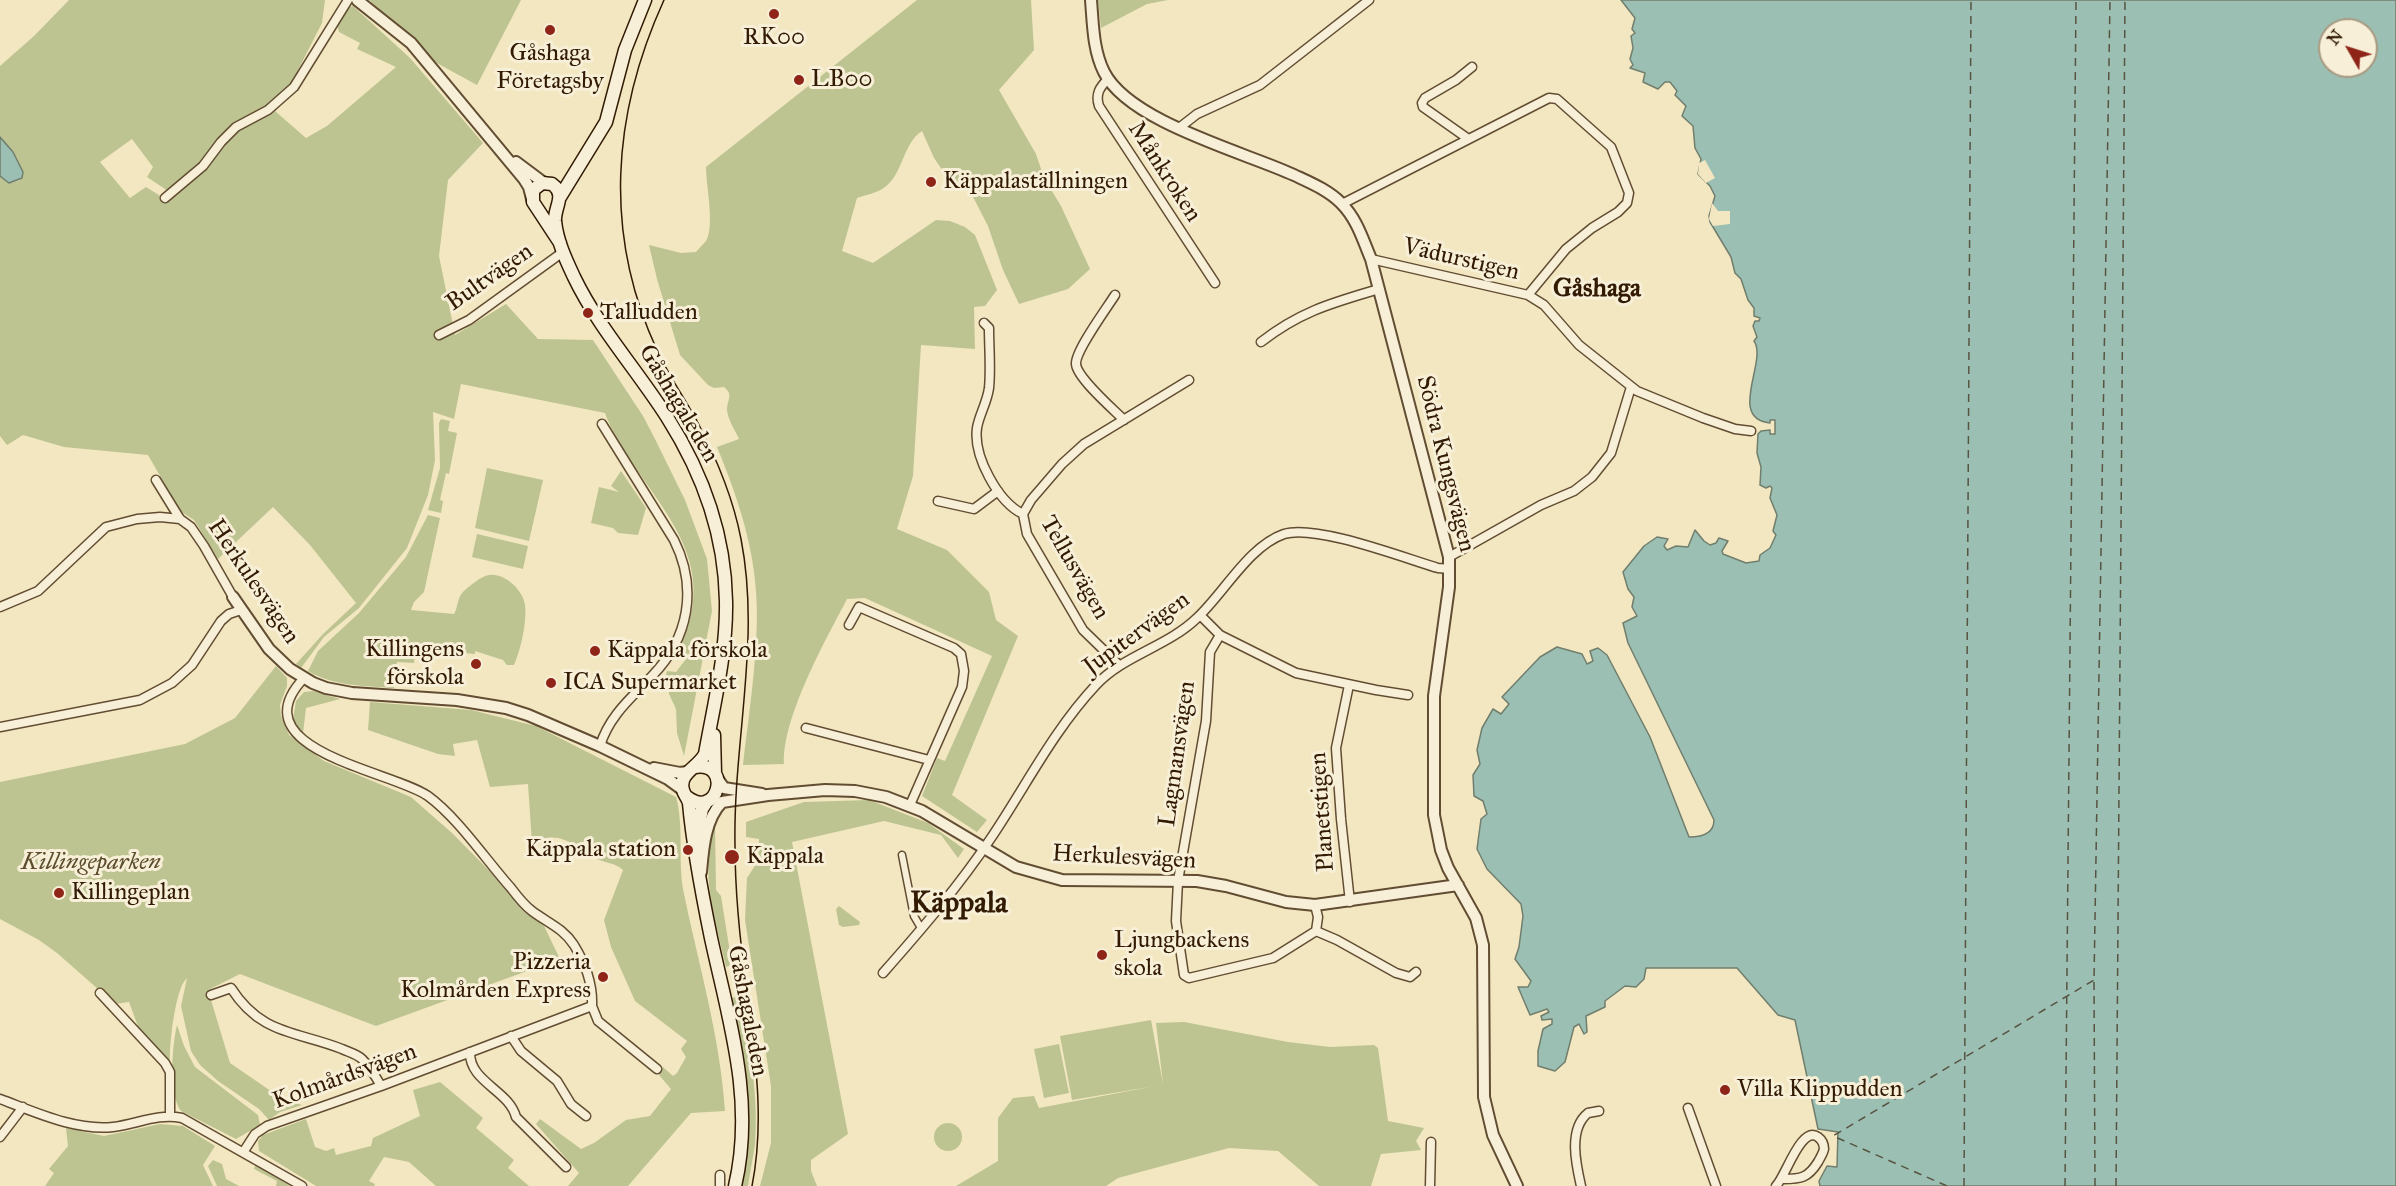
<!DOCTYPE html>
<html>
<head>
<meta charset="utf-8">
<style>
  body { margin:0 }
  #map { position:relative; width:2396px; height:1186px; overflow:hidden; background:#f2e7c1; font-family:"IM FELL Great Primer",serif }
  canvas { display:block }
  .north { position:absolute; left:2318px; top:18px; width:60px; height:60px; box-sizing:border-box; background:#f7efd7; border:2px solid #a89a82; border-radius:50%; rotate:309deg; font-size:16px; font-weight:700; line-height:24px; text-align:center; color:#321a03 }
  .north::after { content:''; display:block; margin:auto; width:21px; height:27px; background:#8f2418; clip-path:polygon(50% 0,100% 100%,50% 72%,0 100%) }
</style>
</head>
<body>
<div id="map">
<canvas width="2396" height="1186"></canvas>
<div class="north">N</div>
</div>
<script>
const context = document.querySelector('canvas').getContext('2d');
context.lineJoin = 'round';
function paint(path, color) {
  context.fillStyle = color;
  context.fill(path, 'evenodd');
}
function stroke(path, color, width, dash) {
  context.strokeStyle = color;
  context.lineWidth = width;
  context.lineCap = dash ? 'butt' : 'round';
  context.setLineDash(dash || []);
  context.stroke(path);
}
function drawText(font, color, halo, rows, align = 'center') {
  context.font = font + ' "IM FELL Great Primer",serif';
  context.lineWidth = 6;
  context.setLineDash([]);
  context.textBaseline = 'middle';
  context.strokeStyle = halo;
  context.fillStyle = color;
  for (const [text, x, y, turn = 0] of rows) {
    context.save();
    context.translate(x, y);
    context.rotate((+turn || 0) * Math.PI / 180);
    context.textAlign = isNaN(turn) ? turn : align;
    if (halo) context.strokeText(text, 0, 0);
    context.fillText(text, 0, 0);
    context.restore();
  }
}
const green = new Path2D(`
  M69,0H325L322,23L297,72L296,89L275,111L306,138L327,126L396,67L357,49L360,43L339,32L337,25L348,8L353,6L410,58L483,143L448,180L439,256L455,335L506,304L538,339L593,340L643,416L654,437L685,500L707,559L712,611L684,756L677,733L676,709L669,694L666,674L667,671L676,672L686,659L683,650L680,648C716,568 674,525 631,461C621,445 611,430 605,413L461,384L454,419L433,412L435,460L428,495L407,548L359,608L324,637L301,668L296,664L323,634L356,603L310,545L273,507L218,559L194,520L180,511L148,455L64,447L23,435L7,445L0,436V176L11,183L20,180L23,173L13,152L0,137V66L34,36ZM132,139L153,167L147,177L168,191L162,197L146,187L130,198L100,162Z
  M369,0H521L477,85L435,62Z
  M917,0H1031L1034,50L999,90L1036,154L1044,178L1061,206L1090,269L1068,289L1019,304L1003,270L988,226L969,189L945,174L934,158L922,131C903,143 903,174 885,187C878,193 865,195 857,198L842,251L873,263L936,220L950,221L965,227L975,235L997,290L985,306L974,307L975,349L921,345L913,476L897,529L947,550L989,592L996,620L1018,636L952,795L987,820L977,832L922,796L937,758L945,761L992,656L865,598L847,599C825,641 782,718 784,764L743,765C749,711 760,645 756,592C753,542 736,493 717,447L739,439C735,430 728,420 727,410C727,400 734,395 724,387L714,388L708,385L680,355L657,279L649,245L681,253L696,252C699,248 703,245 706,241C715,226 706,186 706,167Z
  M1098,0H1168L1147,4L1101,28Z
  M441,419L450,421L448,431L457,433L449,474L446,473L440,500L443,501L441,513L428,510L440,468L439,423Z
  M487,468L543,480L529,541L475,528Z
  M621,471L646,508L638,535L618,533L613,528L591,523L599,487L619,492L611,486Z
  M428,515L440,518L424,592L414,602L411,610L454,614C458,608 457,599 462,593C468,587 481,576 489,575C505,573 523,590 525,605C527,622 521,649 514,665H507L503,660L475,651V654L433,650L432,655L415,652L414,663L397,662L394,688C365,686 333,686 308,671L318,651L359,613L406,557Z
  M477,534L528,546L523,569L472,557Z
  M276,666L287,678V686L280,705L281,716L289,735L324,761L411,797L452,833L544,926L560,959L376,1026L240,974L208,990L230,1063L281,1098L302,1105L280,1112L269,1120L259,1109L218,1081L200,1065L191,1051L181,1006L187,978C175,988 169,1046 170,1063L139,1029L129,1002L115,1004L57,953L39,940L0,919V782L185,744L235,718Z
  M313,691L340,699L306,708L303,733L293,720L296,701L304,692Z
  M370,702L471,710L536,726L676,797C684,825 678,859 683,889C698,963 720,1035 725,1111L691,1113L628,1186H568L579,1173L536,1124L540,1119L581,1149L594,1143L626,1120L650,1116L671,1089L659,1075L660,1069L663,1067L673,1076L677,1073L686,1057L681,1049L687,1041L635,1001L611,947L604,920L623,870C616,863 606,863 597,859C573,848 563,828 532,843L528,784L490,787L477,740L453,744L455,756L438,754L368,730Z
  M869,800L928,823L964,849L958,858L941,835L884,821L792,842L848,1134L811,1160V1171L817,1186H760L771,1143V1086L745,920L747,878L758,861L759,839L746,837V822L804,802Z
  M715,823L716,890L721,896L732,965L726,967C715,918 699,872 715,823Z
  M839,906L860,922L859,925L843,927L839,925L836,909Z
  M739,996C749,1044 759,1095 755,1144C753,1158 750,1172 748,1186H742C751,1116 748,1066 732,998Z
  M1151,1020L1163,1084L1156,1023L1184,1022L1288,1042L1330,1047L1374,1045L1378,1048L1388,1121L1424,1128L1416,1141L1421,1150L1381,1154L1371,1186H1319L1278,1151L1229,1148L1118,1178L1106,1186H956L998,1161V1118L1013,1098L1034,1096L1039,1108L1155,1086L1072,1100L1060,1036Z
  M177,1025L184,1046L195,1067L258,1115L260,1125L236,1139L181,1111C168,1094 172,1046 177,1025Z
  M1059,1044L1069,1093L1044,1098L1034,1049Z
  M440,1082L483,1118L476,1128L514,1160L508,1168L529,1186H436L409,1162L384,1157L369,1181L375,1184L374,1186H316L259,1151L258,1141L263,1135L306,1119L315,1147L326,1151L334,1148L336,1155L371,1146L373,1138L420,1116L413,1090Z
  M934 1137a14 14 0 1 1 28 0a14 14 0 1 1-28 0Z
  M160,1124L183,1126L215,1146L203,1165L213,1186H45L54,1173L49,1169L68,1146L66,1128L104,1136Z
  M213,1160L222,1164L226,1179L239,1186H217L208,1166Z
  M255,1166H259L290,1186H276L277,1181L254,1169Z`);
const water = new Path2D(`
  M1621,0H2396V1186H1820L1819,1181L1827,1166L1837,1167L1838,1132L1818,1129L1795,1020L1778,1015L1737,968H1646L1644,979L1636,987L1625,986L1605,1001V1007L1586,1016L1587,1032L1584,1034L1579,1024L1574,1027L1565,1062L1555,1071L1538,1066V1051L1543,1029L1552,1024V1019L1542,1020L1541,1016L1549,1012L1547,1009L1530,1015L1518,987H1528L1531,981L1515,959L1519,947L1523,916L1521,904L1487,869L1477,849L1481,819L1487,814L1483,801L1474,796L1473,775L1480,764L1477,750L1482,728L1493,709L1501,714L1509,704L1502,697L1540,657L1557,647L1582,654L1587,664L1593,661L1590,651L1598,648L1607,655L1650,737L1689,837C1701,837 1714,834 1714,820L1628,643L1623,623L1637,616L1632,607L1634,597L1628,589L1623,572L1644,546L1657,537L1668,539L1664,546L1667,550L1676,546L1688,547L1695,530L1704,541L1710,545L1716,543L1719,538L1728,541L1722,551L1723,554L1746,563L1759,561L1760,555L1770,548L1776,535L1773,531L1777,515L1770,498L1772,488L1770,486L1766,488L1760,485L1761,467L1757,453L1758,434L1761,431L1770,430V434H1775V420H1770V423C1727,419 1768,360 1754,341L1757,337L1753,326L1755,321H1759L1760,318L1754,316V308L1748,300L1741,279L1735,273L1731,257L1710,222L1709,216L1715,196L1710,186L1698,174L1701,159L1695,148L1693,126L1682,116L1686,106L1675,95L1677,91L1670,82H1665L1658,89L1643,82L1645,73L1630,68L1633,65L1630,59L1633,48L1631,36L1635,33L1632,29L1635,18ZM2330,30H2366V66H2330Z
  M0,137L13,152L23,172L22,178L9,183L0,176Z`);
const pier = new Path2D(`
  M1705,160L1715,178L1706,183L1698,174L1699,163Z
  M1712,203L1718,211H1730V224L1713,226L1709,219Z`);
const ferry = new Path2D(`
  M1947,1186L1833,1136L2094,980
  M1964,1186L1971,0
  M2065,1186L2076,0
  M2095,1186L2094,980L2110,0
  M2116,1186L2125,0`);
const pedestrian = new Path2D(`
  M902,855L914,916L921,928`);
const minor = new Path2D(`
  M1108,79C1100,87 1095,94 1099,106L1215,283
  M1179,128L1197,114L1260,85L1369,0
  M1467,138L1423,107L1422,103L1425,98L1456,80L1472,67
  M165,198L203,166L221,142L236,127L268,110L294,87L348,0
  M1342,204L1549,98L1557,99L1611,147L1629,193L1627,203L1618,212L1592,228L1566,249L1528,295
  M1371,259L1528,295L1544,305L1579,345L1637,391L1703,418L1735,429L1751,431
  M1115,295C1107,308 1075,351 1076,364C1077,378 1113,409 1124,420
  M984,323L989,328C989,348 991,369 989,388C987,403 979,415 977,428C973,456 998,502 1023,514L1027,534L1083,630L1119,665
  M439,335L469,320L563,252
  M1261,342C1301,311 1332,303 1379,289
  M156,480L180,519L191,527L204,546L233,597
  M938,501L974,509L998,491
  M1023,514L1031,500L1062,464L1084,444L1189,380
  M1449,557L1541,505L1574,491L1592,477L1611,453L1631,387
  M0,607L38,591L106,527L137,519L160,517L180,519
  M1200,615L1220,635L1296,673L1376,690L1408,695
  M849,625L859,607L954,648L961,654L964,671L962,687L910,805
  M1220,635L1210,652L1206,721L1178,881L1176,921L1184,975L1189,978L1273,958L1316,931L1318,917L1315,905
  M1349,685L1336,748L1341,819L1350,902
  M0,727L140,700L172,683L192,665L221,621L229,614L241,610
  M806,728L929,760
  M600,746C609,716 631,698 652,676C689,638 698,588 674,540L602,424
  M1316,931L1337,940L1396,973L1410,977L1416,972
  M883,973C921,930 959,886 991,838C1026,786 1053,731 1096,685C1124,655 1167,647 1197,618C1224,593 1249,546 1284,534C1316,524 1404,558 1438,568L1450,569
  M100,993L165,1063L170,1072V1116
  M211,995L231,988C261,1035 296,1031 342,1049C348,1052 357,1054 362,1059C370,1067 376,1077 381,1086
  M592,1006L598,1021L657,1069
  M511,1036L521,1051L557,1081L571,1104L586,1116
  M470,1052C469,1082 509,1090 516,1117L566,1167
  M0,1099C35,1112 75,1131 113,1127C137,1124 158,1113 182,1118L302,1186
  M1688,1108L1716,1186
  M0,1137L23,1107
  M244,1151L255,1134L267,1126L381,1086L592,1006C593,985 585,963 574,945C563,928 548,923 532,911C524,905 517,896 511,888C486,860 458,818 428,796C393,771 236,750 304,678
  M720,1175V1186
  M1430,1186L1431,1142
  M1581,1186C1576,1164 1568,1129 1588,1113L1599,1111
  M1776,1186C1786,1176 1801,1125 1818,1137C1822,1140 1824,1144 1824,1149C1823,1154 1820,1158 1818,1162C1808,1178 1801,1179 1783,1179`);
const tertiary = new Path2D(`
  M357,0L411,43L524,179L529,187L532,199
  M1091,0C1093,24 1093,50 1104,72C1129,122 1244,152 1294,175C1311,183 1328,190 1341,203C1357,219 1363,240 1371,259L1449,557V587L1434,696V815L1441,850L1448,868L1476,918L1483,945L1484,1097L1493,1135L1517,1186
  M516,162L544,183
  M233,597L269,649L290,669L313,683L326,688L352,693L457,700L506,708L528,715L600,746L668,779L683,790
  M654,768L680,773L687,772
  M717,778L724,788L762,794
  M701,872C703,849 705,819 722,802L768,795L825,790L855,791L886,797L922,811L1016,867L1062,880L1197,881L1226,886L1286,902L1315,905L1458,885`);
const secondary = new Path2D(`
  M560,197L606,122L625,50L645,0
  M560,243L533,202V190L542,183L552,184C567,195 554,207 555,221C557,241 566,260 574,277C598,327 637,370 667,417C702,472 725,535 726,601C727,652 714,704 705,754C698,768 678,773 683,790C684,795 688,798 689,803C693,848 702,894 711,938C729,1021 755,1101 735,1186
  M714,735L715,774
  M687,797C718,821 733,761 695,767
  M696,840L702,809L707,801`);
const tram = new Path2D(`
  M664,0C612,114 603,234 657,350C668,374 683,396 696,419C716,457 733,497 741,539C761,641 733,742 735,845C735,894 740,942 747,991C755,1057 765,1120 752,1186`);
const markers = [
  [774,14,6,"#8f2418"],
  [550,30,6,"#8f2418"],
  [799,80,6,"#8f2418"],
  [931,182,6,"#8f2418"],
  [588,313,6,"#8f2418"],
  [595,651,6,"#8f2418"],
  [476,664,6,"#8f2418"],
  [551,683,6,"#8f2418"],
  [688,850,6,"#8f2418"],
  [732,857,8,"#8f2418"],
  [59,893,6,"#8f2418"],
  [1102,955,6,"#8f2418"],
  [603,977,6,"#8f2418"],
  [1725,1090,6,"#8f2418"]
];
const poiNames = [
  ["RK00",774,38,"center"],
  ["Gåshaga",550,54,"center"],
  ["Företagsby",550,82,"center"],
  ["LB00",811,80],
  ["Käppalaställningen",943,182],
  ["Talludden",600,313],
  ["Killingens",464,650,"right"],
  ["förskola",464,678,"right"],
  ["Käppala förskola",607,651],
  ["ICA Supermarket",563,683],
  ["Käppala station",676,850,"right"],
  ["Käppala",746,857],
  ["Killingeplan",71,893],
  ["Ljungbackens",1114,941],
  ["skola",1114,969],
  ["Pizzeria",591,963,"right"],
  ["Kolmården Express",591,991,"right"],
  ["Villa Klippudden",1737,1090]
];
const streetNames = [
  ["Månkroken",1164,172,57],
  ["Vädurstigen",1461,260,13],
  ["Bultvägen",490,278,-35],
  ["Gåshagaleden",678,404,59],
  ["Södra Kungsvägen",1445,464,76],
  ["Tellusvägen",1074,568,60],
  ["Herkulesvägen",253,582,56],
  ["Jupitervägen",1137,634,-36],
  ["Lagmansvägen",1178,754,-82],
  ["Planetstigen",1323,812,-94],
  ["Herkulesvägen",1124,858,3],
  ["Gåshagaleden",747,1011,79],
  ["Kolmårdsvägen",345,1077,-20]
];
const parkNames = [
  ["Killingeparken",91,863]
];
const neighbourhoodNames = [
  ["Gåshaga",1597,290]
];
const districtNames = [
  ["Käppala",959,905]
];
paint(green, '#bdc491');
paint(water, '#9bc0b3');
stroke(water, '#717e6d', 1.5);
paint(pier, '#f2e7c1');
stroke(ferry, '#575441', 1.5, [8, 6]);
stroke(pedestrian, '#624d32', 9);
stroke(minor, '#624d32', 11);
stroke(tertiary, '#624d32', 14);
stroke(secondary, '#321a03', 15);
stroke(pedestrian, '#f7efd7', 6);
stroke(minor, '#f7efd7', 8);
stroke(tertiary, '#f7efd7', 10);
stroke(secondary, '#f7efd7', 12);
stroke(tram, '#321a03', 1.5);
for (const [x, y, r, color] of markers) {
  const dot = new Path2D();
  dot.arc(x, y, r, 0, 2 * Math.PI);
  context.fillStyle = color;
  context.fill(dot);
  stroke(dot, '#f7efd7', 2);
}
drawText('24px', '#321a03', '#f7efd7', poiNames, 'left');
drawText('24px', '#321a03', '#f7efd7', streetNames);
drawText('italic 24px', '#5c4d2e', '#f7efd7', parkNames);
drawText('bold 26px', '#321a03', '#f7efd7', neighbourhoodNames);
drawText('bold 30px', '#321a03', '#f7efd7', districtNames);
</script>
</body>
</html>
